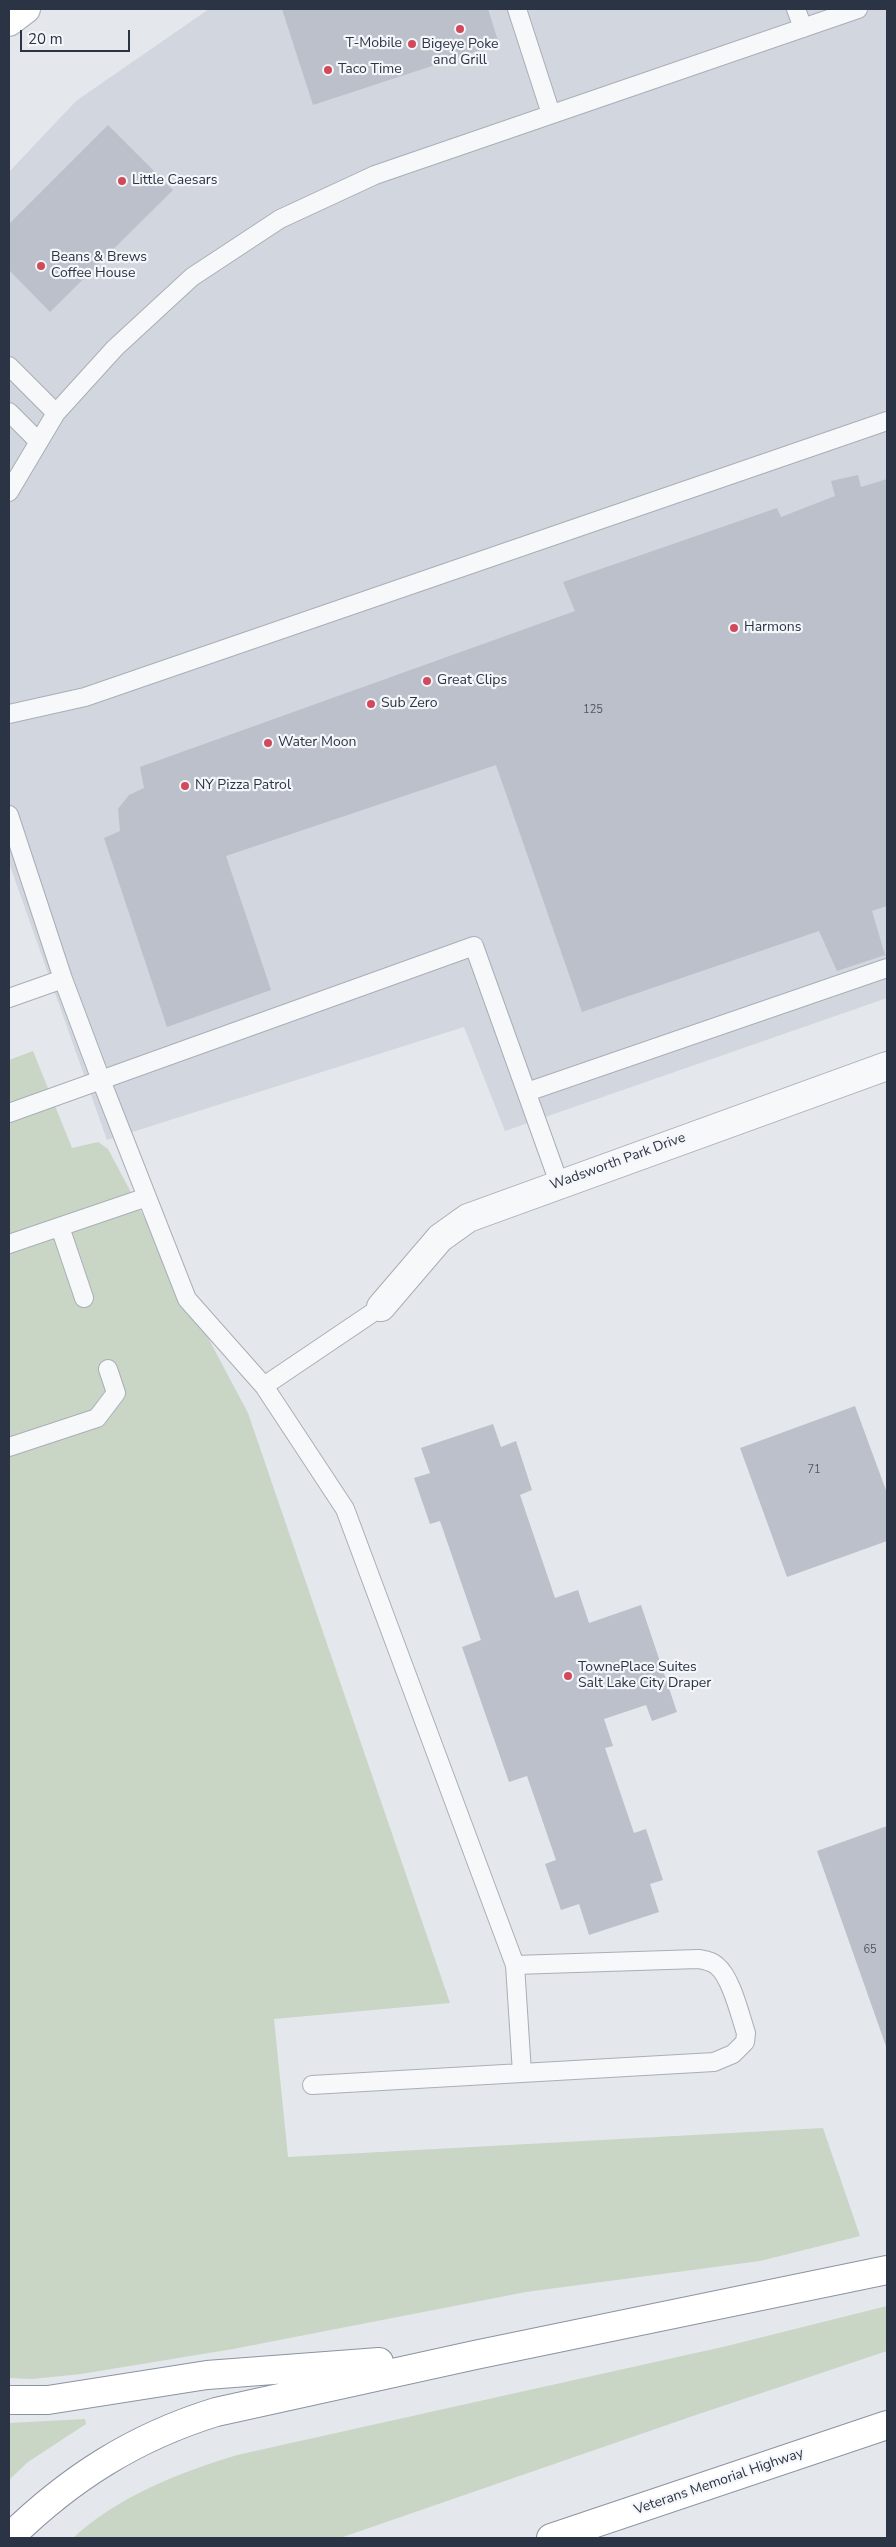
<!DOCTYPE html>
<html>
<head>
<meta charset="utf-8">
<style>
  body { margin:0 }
  #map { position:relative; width:896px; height:2547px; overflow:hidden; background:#e4e7ec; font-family:"Nunito Sans",sans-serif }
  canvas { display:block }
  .frame { position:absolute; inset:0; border:10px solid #2b3445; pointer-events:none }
  .scale { position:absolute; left:20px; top:30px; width:110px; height:22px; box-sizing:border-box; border:2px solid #2b3445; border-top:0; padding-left:6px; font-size:15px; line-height:18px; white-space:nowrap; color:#2b3445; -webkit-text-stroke:4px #f4f6f9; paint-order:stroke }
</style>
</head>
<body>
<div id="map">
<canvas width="896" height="2547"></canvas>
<div class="frame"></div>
<div class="scale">20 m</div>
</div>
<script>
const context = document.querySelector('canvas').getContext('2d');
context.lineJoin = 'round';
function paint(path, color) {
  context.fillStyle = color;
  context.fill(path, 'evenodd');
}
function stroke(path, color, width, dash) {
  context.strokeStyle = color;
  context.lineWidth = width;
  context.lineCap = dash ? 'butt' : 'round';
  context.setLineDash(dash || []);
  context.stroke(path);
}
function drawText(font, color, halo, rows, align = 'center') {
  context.font = font + ' "Nunito Sans",sans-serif';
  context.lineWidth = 4.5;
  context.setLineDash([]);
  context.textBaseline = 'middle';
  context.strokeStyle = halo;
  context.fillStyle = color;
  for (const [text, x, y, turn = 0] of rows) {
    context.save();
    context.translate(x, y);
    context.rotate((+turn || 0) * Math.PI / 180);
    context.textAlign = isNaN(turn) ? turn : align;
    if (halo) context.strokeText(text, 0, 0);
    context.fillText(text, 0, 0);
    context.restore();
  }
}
const built = new Path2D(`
  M209,9H887V998L505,1131L464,1027L107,1140L9,863V172L76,101Z`);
const green = new Path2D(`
  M33,1051L72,1148L98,1142L108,1149L248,1413L450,2003L274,2019L288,2157L823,2128L860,2236L760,2261L526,2292L233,2349L81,2374L32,2379L9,2378V1060Z
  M887,2306V2351L693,2416L340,2538H73C119,2496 178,2473 237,2455L727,2346Z
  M85,2419L86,2424L28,2462L9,2480V2423Z`);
const building = new Path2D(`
  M282,9H488L499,44L313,105Z
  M108,125L173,190L50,312L9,270V224Z
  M858,475L861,487L887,479V906L872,911L885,955L837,971L819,931L582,1012L496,765L226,856L271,990L167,1027L104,838L120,831L118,809L129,795L144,788L140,767L575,611L563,582L777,508L781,517L835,496L831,481Z
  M855,1406L887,1493V1541L787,1577L740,1448Z
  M493,1424L501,1447L516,1441L532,1490L520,1495L555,1598L578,1590L589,1623L641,1605L677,1712L652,1721L646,1705L604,1719L613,1746L605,1748L634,1833L646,1829L663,1880L650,1884L659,1912L589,1935L579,1904L561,1910L545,1864L556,1860L527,1776L509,1782L462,1647L481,1640L440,1521L430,1524L414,1478L430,1473L421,1448Z
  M887,1826V2049L817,1851Z`);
const lane = new Path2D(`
  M517,9L551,114
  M796,9L803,28
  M9,366L56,413
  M9,412L38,441
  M9,492L56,413L115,348L192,277L280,219L375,175L858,9
  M9,714L85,697L887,421
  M9,815L63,979L101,1080L474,946L559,1183
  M9,998L63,979
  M527,1092L887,968
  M9,1113L101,1080L187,1299L264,1386
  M60,1227L84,1298
  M9,1244L147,1197
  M9,1447L97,1418L116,1393L108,1369
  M515,1965L522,2073
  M312,2085L714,2062L733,2054L745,2042L746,2033C740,2015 731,1977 717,1966C712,1961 705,1960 698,1959L515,1965L345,1509L264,1386L381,1307`);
const street = new Path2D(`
  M381,1307L440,1238L468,1218L887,1066`);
const secondary = new Path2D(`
  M9,22L26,9`);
const highway = new Path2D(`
  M9,2400H48L207,2375L379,2362
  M9,2538C70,2478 135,2437 216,2412L475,2355L887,2270
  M551,2538L887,2425`);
const markers = [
  [460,29,5,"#d1495b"],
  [412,44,5,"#d1495b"],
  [328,70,5,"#d1495b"],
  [122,181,5,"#d1495b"],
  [41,266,5,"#d1495b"],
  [734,628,5,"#d1495b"],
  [427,681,5,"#d1495b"],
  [371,704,5,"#d1495b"],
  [268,743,5,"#d1495b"],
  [185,786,5,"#d1495b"],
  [568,1676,5,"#d1495b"]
];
const numberNames = [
  ["125",593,710],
  ["71",814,1470],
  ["65",870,1950]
];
const poiNames = [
  ["T-Mobile",402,44,"right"],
  ["Bigeye Poke",460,45,"center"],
  ["and Grill",460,61,"center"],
  ["Taco Time",338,70],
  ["Little Caesars",132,181],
  ["Beans & Brews",51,258],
  ["Coffee House",51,274],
  ["Harmons",744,628],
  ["Great Clips",437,681],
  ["Sub Zero",381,704],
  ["Water Moon",278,743],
  ["NY Pizza Patrol",195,786],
  ["TownePlace Suites",578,1668],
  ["Salt Lake City Draper",578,1684]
];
const streetNames = [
  ["Wadsworth Park Drive",618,1162,-20],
  ["Veterans Memorial Highway",719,2482,-19]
];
paint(built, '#d2d6de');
paint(green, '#c9d6c5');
paint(building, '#bbc0ca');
stroke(lane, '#a9aeb7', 20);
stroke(street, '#a9aeb7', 30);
stroke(secondary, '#a9aeb7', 30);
stroke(highway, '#8b94a3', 30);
stroke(lane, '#f7f8fa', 18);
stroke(street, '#f7f8fa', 28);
stroke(secondary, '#fff', 28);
stroke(highway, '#fff', 28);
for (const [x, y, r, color] of markers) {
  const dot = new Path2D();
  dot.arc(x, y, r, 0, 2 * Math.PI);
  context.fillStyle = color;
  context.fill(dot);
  stroke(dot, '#f4f6f9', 2);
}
drawText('11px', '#4f5766', null, numberNames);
drawText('14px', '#2b3445', '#f4f6f9', poiNames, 'left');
drawText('14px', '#2b3445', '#f4f6f9', streetNames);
</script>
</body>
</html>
